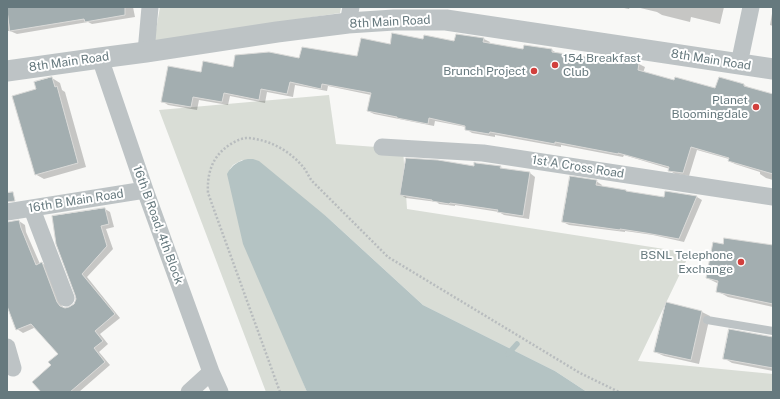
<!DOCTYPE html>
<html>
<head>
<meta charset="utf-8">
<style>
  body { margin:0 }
  #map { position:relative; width:780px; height:399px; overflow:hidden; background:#f8f8f6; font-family:"Public Sans",sans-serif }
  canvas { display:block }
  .frame { position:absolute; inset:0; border:8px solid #66797e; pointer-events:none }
</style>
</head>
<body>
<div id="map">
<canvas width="780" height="399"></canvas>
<div class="frame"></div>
</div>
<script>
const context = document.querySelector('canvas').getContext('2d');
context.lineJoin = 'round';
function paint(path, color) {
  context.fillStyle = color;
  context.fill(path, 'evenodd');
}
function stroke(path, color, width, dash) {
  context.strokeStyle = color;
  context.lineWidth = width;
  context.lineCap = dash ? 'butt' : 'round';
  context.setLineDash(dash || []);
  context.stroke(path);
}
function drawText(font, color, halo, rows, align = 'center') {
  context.font = font + ' "Public Sans",sans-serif';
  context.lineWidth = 4;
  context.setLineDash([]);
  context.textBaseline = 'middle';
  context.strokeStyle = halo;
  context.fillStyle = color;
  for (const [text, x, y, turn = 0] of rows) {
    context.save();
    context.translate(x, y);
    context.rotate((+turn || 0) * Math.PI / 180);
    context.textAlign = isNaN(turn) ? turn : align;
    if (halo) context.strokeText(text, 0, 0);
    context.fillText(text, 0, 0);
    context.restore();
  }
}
const green = new Path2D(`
  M160,7H341L340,13L154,41Z
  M329,95L336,144L403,149L407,209L690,253L638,361L773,374V392H587L555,371L423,305L327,217L242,160L233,165L230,169L299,372L307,392H266L159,110Z`);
const water = new Path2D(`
  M248,159H253L259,161L327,217L423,305L555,371L587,392H307L243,244L227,174C232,165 238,161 248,159Z`);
const shadow = new Path2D(`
  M7,7H133L135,17L92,24L88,22L17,34L10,31H7Z
  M619,7H630L629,9Z
  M636,7H724L720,24L691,17L690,22L662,15L657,12Z
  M773,8V26L770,25Z
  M484,39L490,42L489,44L524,51L525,46L552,50L558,54L639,64L645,67L643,73L675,82L716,89L744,85L750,88L773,95V180L766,178L760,174V172L735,164L729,161V159L697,150L689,176L675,174L669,170L670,169L624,155L623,157L561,145V147L495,135V137L472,133L466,129V127L435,121L434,126L374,114L368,111L371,95L328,86L327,91L295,85L293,97L267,92L265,103L230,96L228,105L199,100L197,110L168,105L162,101L202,73L300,59L358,57L390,45L424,40L455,42Z
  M52,78L60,83L62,90L65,92L86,167L44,179L35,174Z
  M474,167H500L504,169L530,173L535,177L529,219L504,215L499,212L455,205V206L439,204L437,202L406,198L401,195Z
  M596,181L602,185L601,187L626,191L628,192L665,198L666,192L697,197L702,200L684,242L653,235L625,231V232L569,225L563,222Z
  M105,209L110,212L114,227L106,229L113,249L87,277L120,318L100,334L108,344L99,352L110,365L79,392H39L41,390L52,365L59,354L36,327L23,333L17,329L7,300V223L19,221L25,225L26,232L40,264L42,263L47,267L62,306L65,309L75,305L77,299L57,243Z
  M724,245L773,246V307L728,297L717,291L719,284L707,278Z
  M666,304L702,312L710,316L699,364L664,356L655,352Z
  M773,338V371L732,363L724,358Z`);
const stream = new Path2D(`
  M508,354L517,344`);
const building = new Path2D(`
  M7,7H125V15L85,22L84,19L10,31Z
  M392,33L423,39L424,35L454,41L456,34L484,38L483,42L523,49L524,45L552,49V52L588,57V56L612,60V58L639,63L638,70L674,80L675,77L715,88L719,77L744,84V86L773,94V174L728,161L729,158L691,147L683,173L668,171L669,167L618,153V154L555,142V144L490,132L489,134L465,130V126L429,118L428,124L397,118V117L367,111L371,93L322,84L321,89L290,82L287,94L261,89L259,100L224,93L222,102L193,97L191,107L161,102L168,66L201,72L203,61L233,67L235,55L269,52L299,58L302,47L357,56L361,38L390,44Z
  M52,77L55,87L57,86L78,163L35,175L12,96L36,89L34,82Z
  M406,158L438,160L474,166V162L476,163L501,166L500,168L530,172L523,216L497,212L498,210L450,203L449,204L432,201V200L400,195Z
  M570,176L597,180L596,185L626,190V191L664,197L665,191L697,196L679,239L646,233L620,229V230L562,222Z
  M13,192L15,201L7,202V193Z
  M105,208L109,224L101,226L107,246L82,274L115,314L95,331L103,341L94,348L105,362L70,392H41L32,382L51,365L48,362L58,354L31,324L16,330L7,306V222L19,220L21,228L36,265L42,262L57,302L60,306L65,308L69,307L74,304L76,299L75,295L56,244L52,216Z
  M724,238L773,245V304L716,292L718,281L706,278L713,242L723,244Z
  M666,302L702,311L691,360L654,352Z
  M729,329L773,337V368L723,359Z`);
const path = new Path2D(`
  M280,392L208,193C207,176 211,160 224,149C230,144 238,139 246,138C249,138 252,138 255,139C274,142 292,153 304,168C307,172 309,177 312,181L388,257L580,373L619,392`);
const service = new Path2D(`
  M707,320L773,331`);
const minor = new Path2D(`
  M348,23L351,7
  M146,52L150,7
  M100,58L145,190L211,372L220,392
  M739,64L751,7
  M382,147L483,153L773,197
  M32,209L66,298
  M7,212L145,190
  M7,347L13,368
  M189,392L211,372`);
const tertiary = new Path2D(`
  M7,71L100,58L146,52L277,32L348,23L394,20H446L773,69`);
const markers = [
  [555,65,4,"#d1403d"],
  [534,71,4,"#d1403d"],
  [756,107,4,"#d1403d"],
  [741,262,4,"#d1403d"]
];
const streetNames = [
  ["8th Main Road",390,22,-3],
  ["8th Main Road",711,60,9],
  ["8th Main Road",69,62,-8],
  ["1st A Cross Road",578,167,9],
  ["16th B Main Road",76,201,-9],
  ["16th B Road, 4th Block",158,225,70]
];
const poiNames = [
  ["154 Breakfast",563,58,"left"],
  ["Club",563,72,"left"],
  ["Brunch Project",526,71],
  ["Planet",748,100],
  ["Bloomingdale",748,114],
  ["BSNL Telephone",733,255],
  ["Exchange",733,269]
];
paint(green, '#d9ddd6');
paint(water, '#b4c3c3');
paint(shadow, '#0003');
stroke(stream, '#b4c3c3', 5.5);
paint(building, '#a3aeb0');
stroke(building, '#dadad8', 1);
stroke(path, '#b8bcbe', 2.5, [2, 2]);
stroke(service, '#bdc3c5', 8);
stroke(minor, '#bdc3c5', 17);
stroke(tertiary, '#bdc3c5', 21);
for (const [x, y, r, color] of markers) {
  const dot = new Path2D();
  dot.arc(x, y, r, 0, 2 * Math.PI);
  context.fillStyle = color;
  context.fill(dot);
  stroke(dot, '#fff', 1.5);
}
drawText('12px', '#66797e', '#fff', streetNames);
drawText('12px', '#66797e', '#fff', poiNames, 'right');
</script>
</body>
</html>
